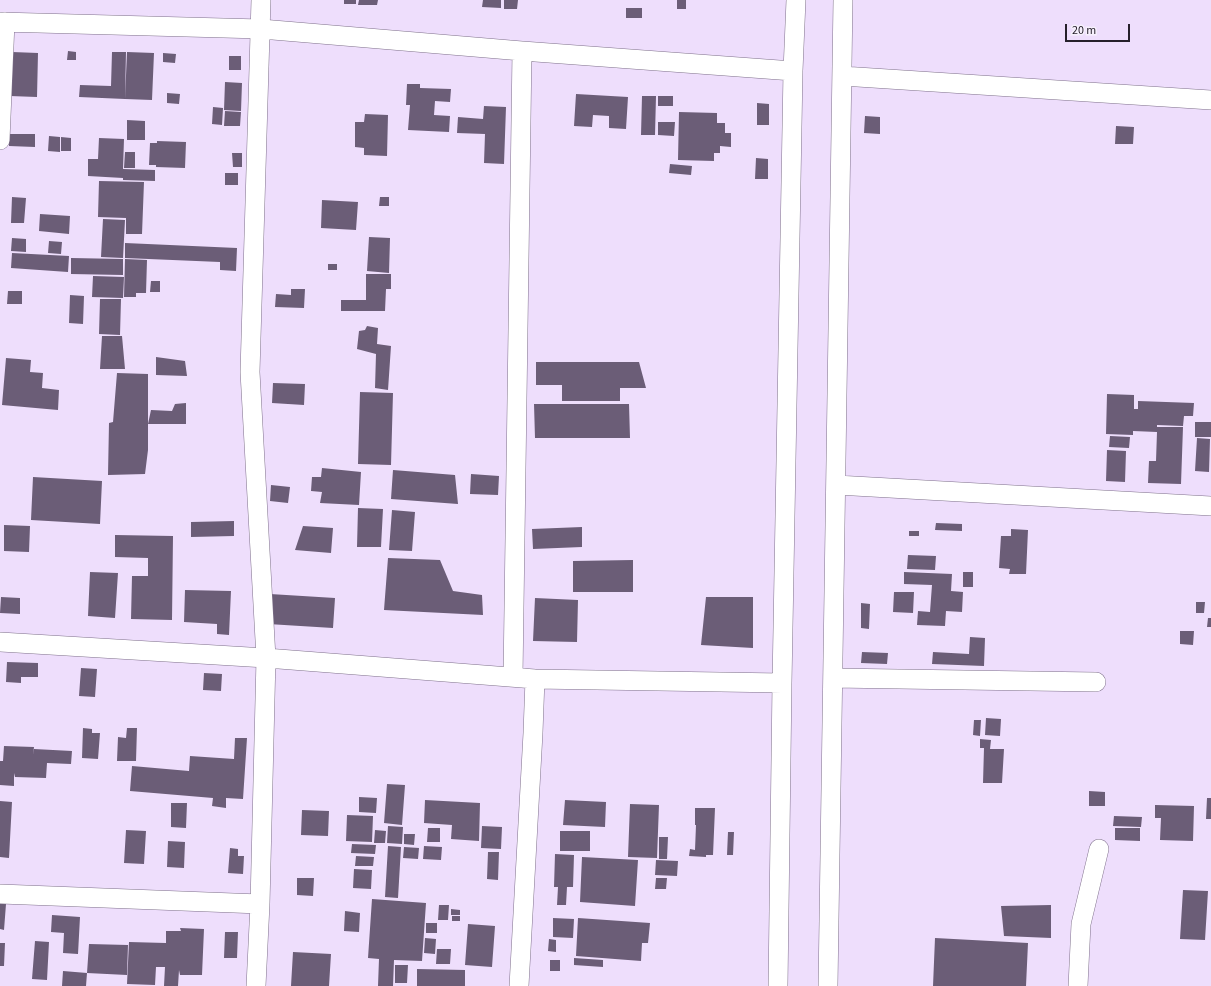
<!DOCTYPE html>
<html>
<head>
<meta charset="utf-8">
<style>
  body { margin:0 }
  #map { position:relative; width:1211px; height:986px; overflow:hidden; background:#eedefc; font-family:"Source Sans 3",sans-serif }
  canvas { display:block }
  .scale { position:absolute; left:1065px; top:24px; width:65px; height:18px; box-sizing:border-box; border:2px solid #26202b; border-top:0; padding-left:5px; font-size:12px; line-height:14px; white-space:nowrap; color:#26202b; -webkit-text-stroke:3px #f6f0fc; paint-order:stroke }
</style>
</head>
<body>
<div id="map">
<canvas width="1211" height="986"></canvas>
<div class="scale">20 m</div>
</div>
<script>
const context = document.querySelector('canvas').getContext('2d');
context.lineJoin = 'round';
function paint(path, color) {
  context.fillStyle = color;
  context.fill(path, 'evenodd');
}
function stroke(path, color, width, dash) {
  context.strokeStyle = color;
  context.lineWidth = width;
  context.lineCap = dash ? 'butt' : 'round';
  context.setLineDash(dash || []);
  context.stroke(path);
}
const building = new Path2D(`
  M344,0H356V4H344Z
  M359,0H378L377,5H358Z
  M483,0H501V8L482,7Z
  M504,0H518L517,9H504Z
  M677,0H686V9H677Z
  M626,8H642V18H626Z
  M68,51L76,52V60H67Z
  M12,52L38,53L37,97L10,96Z
  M112,52H126L125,99L79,97L80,85L111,86Z
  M127,52L154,53L152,100L125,99Z
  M163,53L176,54L175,63L163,62Z
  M229,56H241V70H229Z
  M225,82L242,83L241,111L224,110Z
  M407,84H420V88L451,89L450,102L435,101L434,115L450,116L449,132L408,130L410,105H406Z
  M167,93L180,94L179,104L167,103Z
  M576,94L628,97L626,129L609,128V116L593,115L592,127L574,126Z
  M642,96H656L655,135H641Z
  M658,96H673V106H658Z
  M757,103L769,104V125H757Z
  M484,106L506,107L504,164L484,163L485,134L457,133L458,117L483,119Z
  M213,107L223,108L222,125L212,124Z
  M225,111L241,112L240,126H224Z
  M679,112L717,113V123H725V133H731V147L720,146V153H714V161L678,160Z
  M365,114L388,115L387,156L364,155V148L355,147V122H364Z
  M865,116L880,117V134L864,133Z
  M127,120L145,121V140H127Z
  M658,122H675L674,136L658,135Z
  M1116,126L1134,127L1133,144H1115Z
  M9,134H35V147L9,146Z
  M49,136L60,137V152L48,151Z
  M61,137L71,138V151H61Z
  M99,138L124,139L123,169L155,170V181L123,180V178L88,176V159H98Z
  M157,141L186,142L185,168L156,167V165H149L150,143H157Z
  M125,152H135V168H124Z
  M232,153H242V167H233Z
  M756,158L768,159V179H755Z
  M670,164L692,166L691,175L669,173Z
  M225,173H238V185H225Z
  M99,181L144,182L142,234H126V218L98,217Z
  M12,197L26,198L24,223H11Z
  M380,197H389V206H379Z
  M322,200L358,202L356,230L321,228Z
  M40,214L70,216L69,234L39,231Z
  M103,219L125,220L123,258L101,257Z
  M369,237L390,238L389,273L367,271Z
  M12,238L26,239V252L11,251Z
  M49,241L62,242L61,254L48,253Z
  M125,243L237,248L236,271L220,270V262L125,258Z
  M12,253L69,256L68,272L11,268Z
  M71,258L123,259V275L71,274Z
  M125,259L147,260L146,293H136V297H124Z
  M328,264H337V270H328Z
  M366,274H391V289H386L385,311H341V300H366Z
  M93,276L124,277L123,298L92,297Z
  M151,281H160V292H150Z
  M291,289H305L304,308L275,307L276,294L291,295Z
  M8,291H22V304H7Z
  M70,295L84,296L83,324L69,323Z
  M100,299H121L120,335L99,334Z
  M367,326L378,328L377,344L391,346L388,390L375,388L376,354L357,349L359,331L365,330Z
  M102,336H122L125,369H100Z
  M156,357L185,361L187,376L156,375Z
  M6,358L31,360L30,372L43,373L42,388L59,390L58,410L2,405Z
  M536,362H639L646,388H620V401H562V385H536Z
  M117,373L148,374V450L145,474L108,475L109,423L113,422Z
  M273,383L305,384L304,405L272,403Z
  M360,392L393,393L391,465L358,464Z
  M1107,394L1134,395V409H1138V401L1194,403L1193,416H1184L1183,426L1157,425V427H1183L1181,484L1148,483L1149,461H1156L1157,432L1133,431V435L1106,434Z
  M186,403V424H148L151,410L172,411L175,404Z
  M534,404H629L630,438H535Z
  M1195,422H1211V437H1195Z
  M1110,436L1130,437L1129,448L1109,447Z
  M1197,438L1210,439L1209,472L1195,471Z
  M1107,450L1126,451L1125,482L1106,481Z
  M322,468L361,472L359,505L320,503L322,492L311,491L312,477H321Z
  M393,470L455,475L458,504L391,499Z
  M471,474L499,476L498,495L470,494Z
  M33,477L102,481L100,524L31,520Z
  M271,485L290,487L288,503L270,501Z
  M358,508L383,509L381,547H357Z
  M392,510L415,512L412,551L389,550Z
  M234,521V536L191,537V522Z
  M936,523L962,524V531L935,530Z
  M4,525L30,526L29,552L4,551Z
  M303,526L333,528L331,553L295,550Z
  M582,527V547L533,549L532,529Z
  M1011,529L1028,530L1026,574H1009L1010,569L999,568L1001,536H1011Z
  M909,531H919V536H909Z
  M115,535L173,536L172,620L131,619L132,576H148V558L115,557Z
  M908,555L936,556L935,570L907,569Z
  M388,558L440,560L453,591L482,595L483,615L384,610Z
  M633,560V592H573V561Z
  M90,572L118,573L115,618L88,616Z
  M904,572L952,574L951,591L963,592L962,612L946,611L945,626L917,625L918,611L930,612L932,585L904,584Z
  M963,572H973V587H963Z
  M185,590L231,591L229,635L217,634V624L184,622Z
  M894,592H914L913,613L893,612Z
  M270,594L335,598L333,628L268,624Z
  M1,597L20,598V614L0,613Z
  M706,597H753V648L701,645Z
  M535,598L578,600L577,642L533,641Z
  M1196,602H1205L1204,613H1196Z
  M861,603L870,604L869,629L861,628Z
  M1208,618H1211V627H1207Z
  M1180,631H1194L1193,645L1180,644Z
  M970,637L985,638L984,666L932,664L933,652L969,654Z
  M862,652L888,653L887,664L861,663Z
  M7,662L38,663V677H21V683L6,682Z
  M81,668L97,669L95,697L79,696Z
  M204,673L222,674L221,691L203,690Z
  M986,718L1001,719L1000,736L985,735Z
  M974,720H981L980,736L973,735Z
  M83,728L92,729V733H100L98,759L82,758Z
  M127,728H137L136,761H117L118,737L126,738Z
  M235,738H247L243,799L226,798V808L212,806L213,798L130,791L132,766L189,771L190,756L234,759Z
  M980,739L991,740L990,749H1004L1002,783H983L984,748H980Z
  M4,746L34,747L33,755L34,749L72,751L71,764L47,763L46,778L15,777L14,773V786L0,785V761H3Z
  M387,784L405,785L402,825L384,823Z
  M1089,791L1105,792V806H1089Z
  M359,797L377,798L376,813L359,812Z
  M1207,798H1211V819H1206Z
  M425,800L480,803L479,841L451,839L452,825L424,823Z
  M565,800L606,802L605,827L563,825Z
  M0,801L12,802L9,858L0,857Z
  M171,803H187L186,828L171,827Z
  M630,804L659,805L657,858L628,857Z
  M1155,805L1194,806L1193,841L1160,840L1161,818H1155Z
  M695,808H715L713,855H706V857L689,856L690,849L695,850L696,825H695Z
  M302,810L329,811L328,836L301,835Z
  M347,815L373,816L372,842L346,841Z
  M1114,816L1142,817L1141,827L1113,826Z
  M388,826L403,827L402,844L387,843Z
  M482,826L502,827L501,849L481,848Z
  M428,828H440V842H427Z
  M1115,828H1140V841L1115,840Z
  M126,830L146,831L144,864L124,863Z
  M375,830L386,831L385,843H374Z
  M560,831H590V851H560Z
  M728,832H734L733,855H727Z
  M404,834H415L414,845L404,844Z
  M659,837H668L667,859H659Z
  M168,841L185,842L184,868L167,867Z
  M352,844L376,845L375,854L351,853Z
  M388,846L401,847L398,898L385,897Z
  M424,846L442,847L441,860L423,859Z
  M404,847L419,848L418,859L403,858Z
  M230,848L238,849V856H244L243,874L228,873Z
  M488,852H499L498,880L487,879Z
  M555,854L574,855L573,887H567L566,905H557L558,887H554Z
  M356,856L374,857L373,866H355Z
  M582,857L638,860L635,906L580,902Z
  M656,860L678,861L677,876L655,875Z
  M354,869L372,870L371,889L353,888Z
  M297,878H314L313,896L297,895Z
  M656,878H667L666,889H655Z
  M1183,890L1208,891L1205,940L1180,939Z
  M372,899L426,903L422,961L394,960L393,986H378L379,959L368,958Z
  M0,903L6,904L4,930L0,929Z
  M439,905H449L448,920H438Z
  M1051,905V938L1004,936L1001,906Z
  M451,909L460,910V915H451Z
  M345,911L360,913L359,932L344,931Z
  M52,915L80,917L78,954L63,953L64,933L51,932Z
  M452,916H460V921H452Z
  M553,918L574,919L573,938L553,937Z
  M578,918L650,923L648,943H642L641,961L576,956Z
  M426,923H437V933H426Z
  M468,924L495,926L492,967L465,965Z
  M180,928L204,929L202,975H180L179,970L178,986H164L165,967H156L155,985L127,984L129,942L166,943V931H181Z
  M225,932H238L237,958H224Z
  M425,938L436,939L435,954L424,953Z
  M935,938L1028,943L1026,986H933Z
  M549,939L556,940V952L548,951Z
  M35,941L49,942L47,980L32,979Z
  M0,943H5L4,966H0Z
  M89,944L128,945L127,975L87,973Z
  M437,949H451L450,964H436Z
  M293,952L331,954L329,986H291Z
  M574,958L603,960V967L574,965Z
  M550,960H560V971H550Z
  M395,965H408L407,983H395Z
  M417,969L465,970V986H417Z
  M63,971L87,973L86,986H62Z`);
const minor = new Path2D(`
  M0,22L261,29L522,51L793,71
  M842,76L1211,100
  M0,140L5,22
  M836,485L1211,506
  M0,642L266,658L535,679L782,683
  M513,677L522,51
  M833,678L1096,682
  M0,894L260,904
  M256,986L260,904L266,658L250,372L261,0
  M519,986L533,733L535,679
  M778,986L782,683L793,71L796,0
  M828,986L843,0
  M1078,986L1081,924L1099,849`);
paint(building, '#6b5d77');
stroke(minor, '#7f718b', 20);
stroke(minor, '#fff', 19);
</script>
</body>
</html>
